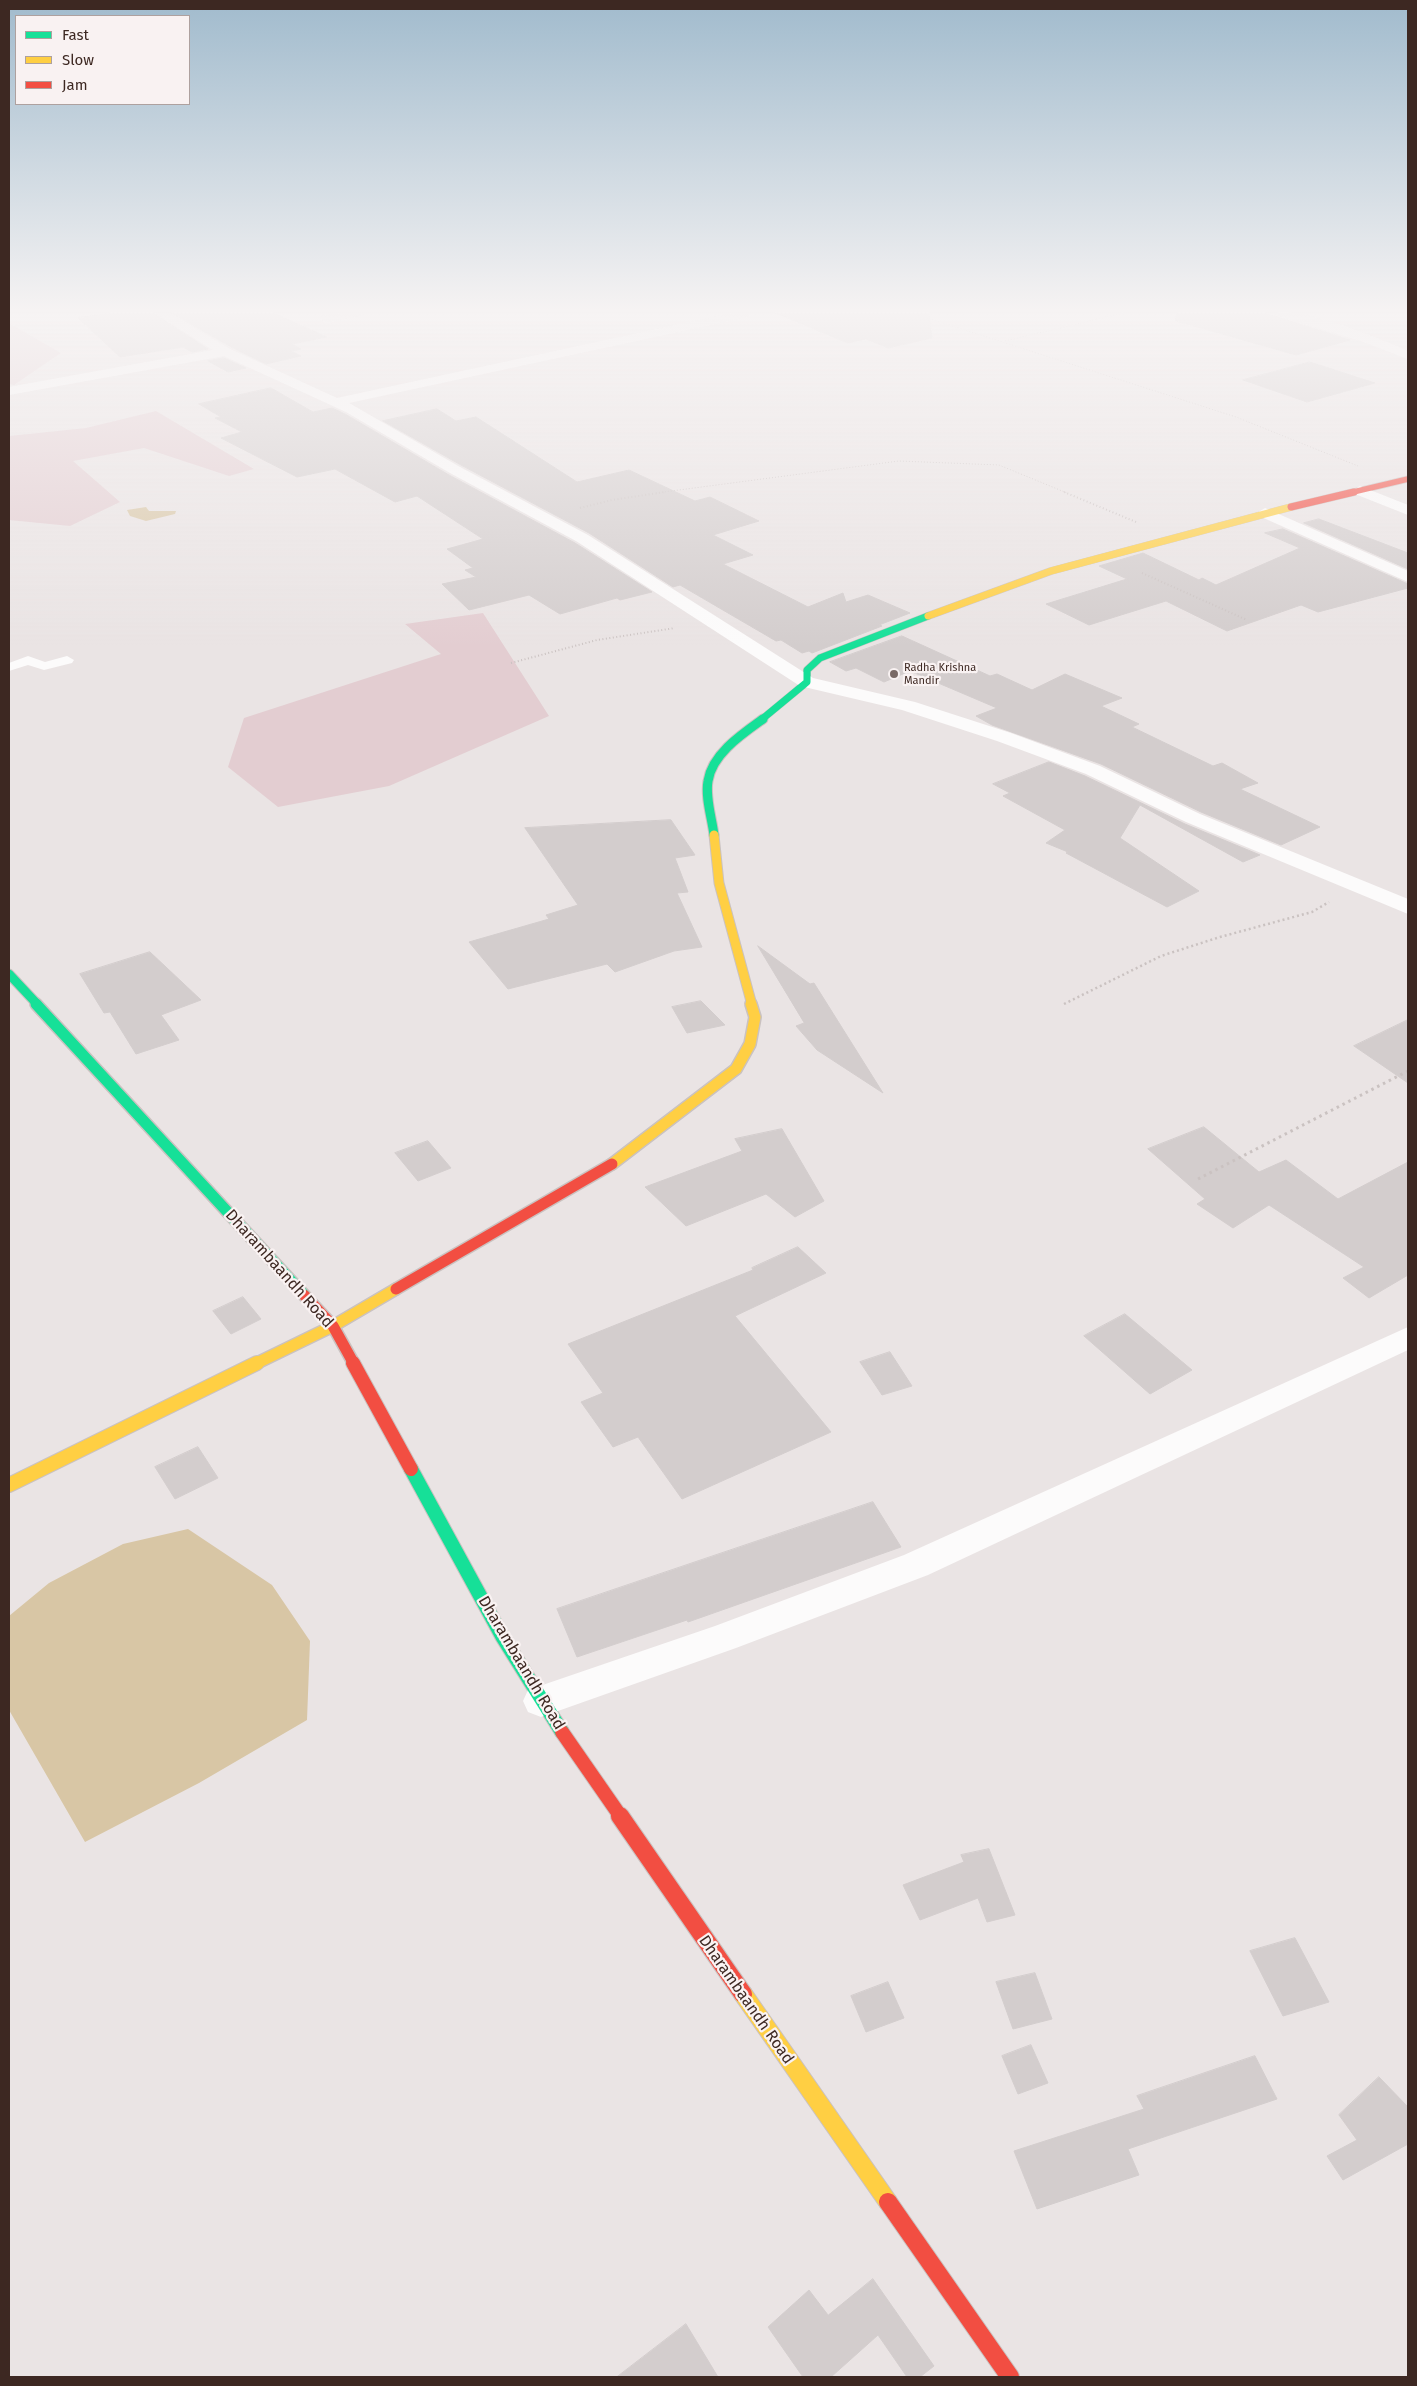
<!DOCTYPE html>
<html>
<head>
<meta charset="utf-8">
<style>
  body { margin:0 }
  #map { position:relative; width:1417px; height:2386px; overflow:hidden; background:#eae4e4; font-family:"Fira Sans",sans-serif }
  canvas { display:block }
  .frame { position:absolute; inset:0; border:10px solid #3d2822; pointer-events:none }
  .legend { position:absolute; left:15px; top:15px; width:175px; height:90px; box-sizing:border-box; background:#f9f2f2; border:1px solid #aea19f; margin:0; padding:6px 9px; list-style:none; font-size:15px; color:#3d2822 }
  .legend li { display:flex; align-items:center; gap:10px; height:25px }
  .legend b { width:25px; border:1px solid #aea19f }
</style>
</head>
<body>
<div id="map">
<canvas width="1417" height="2386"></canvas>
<div class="frame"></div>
<ul class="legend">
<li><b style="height:6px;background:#16e098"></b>Fast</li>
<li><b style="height:6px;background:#ffcf43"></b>Slow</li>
<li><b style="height:6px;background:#f24e42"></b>Jam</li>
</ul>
</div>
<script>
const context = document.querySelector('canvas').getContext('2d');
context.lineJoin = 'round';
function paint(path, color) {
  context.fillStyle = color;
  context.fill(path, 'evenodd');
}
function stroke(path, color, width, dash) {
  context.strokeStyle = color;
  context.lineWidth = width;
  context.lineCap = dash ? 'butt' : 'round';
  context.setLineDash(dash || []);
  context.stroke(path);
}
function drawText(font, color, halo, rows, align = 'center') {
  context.font = font + ' "Fira Sans",sans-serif';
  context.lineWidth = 4.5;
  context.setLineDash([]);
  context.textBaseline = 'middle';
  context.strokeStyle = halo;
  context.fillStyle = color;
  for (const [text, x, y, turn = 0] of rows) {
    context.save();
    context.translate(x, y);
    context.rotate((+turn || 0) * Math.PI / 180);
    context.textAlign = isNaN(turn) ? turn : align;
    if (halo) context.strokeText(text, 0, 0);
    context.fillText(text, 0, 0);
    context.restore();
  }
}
const green = new Path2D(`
  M9,323L61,353L14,385L9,384Z
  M156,411L254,469L229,476L144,448L73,461L120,502L70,526L9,520V436L86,428Z
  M483,613L549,716L389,786L278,807L228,767L244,718L441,654L405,624Z`);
const water = new Path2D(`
  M146,507L149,511H176L175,514L146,521L130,516L127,510Z
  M188,1529L272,1585L310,1641L307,1720L199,1783L85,1842L9,1710V1616L49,1583L123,1544Z`);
const building = new Path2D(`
  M111,313H153L208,349L192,352L183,347L120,357L78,318Z
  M172,313H273L327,337L292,344L301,349L291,351L301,356L266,364L231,347Z
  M776,313H929L932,338L888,348L866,339L848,343Z
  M1177,313H1265L1350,340L1296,355L1176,321Z
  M224,358L246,368L228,372L208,361Z
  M1310,362L1375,383L1307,402L1243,380Z
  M271,388L313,412L332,408L345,414L449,475L575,543L652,592L620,600L617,598L560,614L529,595L469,610L442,584L476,577L465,570L473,568L447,549L483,539L417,496L395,502L335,469L297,477L221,438L242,432L215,418L221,417L199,404Z
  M437,409L456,421L476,417L577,482L629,470L695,501L710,497L759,521L713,535L753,555L723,564L808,607L843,593L846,602L868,595L910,613L879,625L882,626L812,653L809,651L802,653L781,640L776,641L680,585L673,587L589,533L461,465L383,421Z
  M1319,519L1408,553V569L1304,523Z
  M1283,529L1408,584V588L1318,612L1301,605L1227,631L1166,601L1089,625L1046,604L1127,579L1099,566L1143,553L1199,580L1202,578L1216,585L1300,548L1265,533Z
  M902,636L990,676L997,674L1032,690L1065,674L1122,698L1101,706L1139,724L1132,727L1213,766L1222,763L1258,783L1240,789L1320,827L1281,845L1201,812L1101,764L992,725L976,716L997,708L910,671L884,682L856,668L846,671L830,662Z
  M1049,762L1085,776L1185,824L1260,855L1243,862L1140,805L1120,838L1199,891L1167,907L1066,853L1068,852L1046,843L1065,830L1003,796L1010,793L993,784Z
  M671,820L695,855L675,858L688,892L677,893L702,947L674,951L615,972L607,964L508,989L469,942L549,919L546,915L578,905L525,828Z
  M758,946L810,984L814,983L883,1093L817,1050L796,1026L804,1023Z
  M150,952L201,1000L161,1015L179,1040L136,1054L110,1012L104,1013L80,974Z
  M701,1001L725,1025L687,1033L672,1007Z
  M1408,1020V1083L1354,1046Z
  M1204,1127L1259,1172L1286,1160L1338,1199L1408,1162V1275L1369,1298L1343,1278L1364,1267L1269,1205L1233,1228L1197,1204L1205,1199L1148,1149Z
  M782,1129L824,1201L795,1217L766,1194L686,1226L645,1187L742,1151L735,1139Z
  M428,1141L451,1168L418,1181L395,1153Z
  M798,1247L826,1273L735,1316L831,1432L682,1499L638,1437L613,1447L581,1402L603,1393L568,1344L753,1270L752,1268Z
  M243,1297L261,1319L231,1334L213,1311Z
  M1125,1314L1192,1370L1150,1394L1084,1336Z
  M890,1352L912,1386L882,1395L860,1362Z
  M198,1447L218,1478L175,1499L155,1467Z
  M873,1502L901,1547L688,1622L687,1620L577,1657L557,1609Z
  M989,1849L1015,1915L987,1922L978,1898L920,1920L903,1885L964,1862L961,1855Z
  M1295,1938L1329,2002L1283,2016L1250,1951Z
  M1035,1973L1052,2019L1013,2029L996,1982Z
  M888,1982L904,2018L866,2032L851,1996Z
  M1031,2045L1048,2083L1018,2094L1002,2056Z
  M1255,2056L1277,2099L1128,2149L1139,2175L1037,2209L1014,2151L1144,2109L1137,2096Z
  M1379,2077L1408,2107V2144L1343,2180L1327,2156L1357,2140L1339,2115Z
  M873,2279L934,2366L920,2377H907L878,2335L831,2377H803L768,2327L809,2290L828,2315Z
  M686,2324L718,2377H617Z`);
const pathFar3 = new Path2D(`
  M912,313L1236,417L1358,466
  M1005,341L1123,313
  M656,493L899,461L999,465L1067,493`);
const pathFar2 = new Path2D(`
  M1064,492L1136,522
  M580,508L612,500L665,492
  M1142,573L1247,620
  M511,663L597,640L675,628`);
const pathFar1 = new Path2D(`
  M1064,1004L1161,956L1220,937L1312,912L1329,902`);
const path = new Path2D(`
  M1198,1179L1408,1071`);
const lane = new Path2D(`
  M28,656L45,662L67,656L74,660L72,663L44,670L28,665L9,671V663Z`);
const street = new Path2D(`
  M155,313H169L230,349L337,398L732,313H753L747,317L349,403L460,467L588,535L813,678L915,702L1011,733L1100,766L1200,814L1408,899V914L1186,822L1086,774L997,741L902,710L800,686L576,541L450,473L346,412L224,356L9,395V387L213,350Z
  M340,313H362L360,316L326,323L320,319L322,316Z
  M1277,313C1308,309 1377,338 1408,351V359L1361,341L1279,316Z
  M1360,486L1408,505V515L1355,494L1352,491Z
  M1265,508L1408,571V582L1259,516L1257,513Z
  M1408,1327V1350L928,1575L736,1648L541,1717L528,1712L523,1701L528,1690L715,1626L904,1555Z`);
const fastFar3 = new Path2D(`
  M761,720L807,682V670L820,658L928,616`);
const fastFar2 = new Path2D(`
  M714,835C712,818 705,798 708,781C712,754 742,734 763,719
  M9,974L38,1005`);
const fastFar1 = new Path2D(`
  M36,1004L304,1295`);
const fast = new Path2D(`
  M411,1469L502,1636L562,1732`);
const slowFar4 = new Path2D(`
  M928,616L1051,571L1291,507`);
const slowFar3 = new Path2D(`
  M714,835L719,883L752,1005`);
const slowFar2 = new Path2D(`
  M612,1164L736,1069L750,1044L755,1017L751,1004
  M255,1364L333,1326L396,1289`);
const slowFar1 = new Path2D(`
  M9,1485L257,1363`);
const slow = new Path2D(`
  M743,1994L888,2202`);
const jamFar4 = new Path2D(`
  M1349,493L1408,479`);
const jamFar3 = new Path2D(`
  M1291,507L1354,492`);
const jamFar2 = new Path2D(`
  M396,1289L612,1164
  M304,1295L333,1326L354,1364`);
const jamFar1 = new Path2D(`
  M353,1363L411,1469
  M562,1732L621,1817`);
const jam = new Path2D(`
  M620,1816L743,1994
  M888,2202L1010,2377`);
const markers = [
  [894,674,5,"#7a6a66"]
];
const farPoinames = [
  ["Radha Krishna",904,668],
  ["Mandir",904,681]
];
const nearStreetnames = [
  ["Dharambaandh Road",279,1269,48],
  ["Dharambaandh Road",521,1663,59],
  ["Dharambaandh Road",746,2000,55]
];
paint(green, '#e3cdd1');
paint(water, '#d8c6a5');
paint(building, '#d3cdcd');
stroke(building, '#d3cdcd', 1);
stroke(fastFar3, '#cac2c0', 8);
stroke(fastFar2, '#cac2c0', 11);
stroke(fastFar1, '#cac2c0', 14);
stroke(fast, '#cac2c0', 16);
stroke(slowFar4, '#cac2c0', 8);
stroke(slowFar3, '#cac2c0', 11);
stroke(slowFar2, '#cac2c0', 14);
stroke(slowFar1, '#cac2c0', 16);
stroke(slow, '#cac2c0', 20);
stroke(jamFar4, '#cac2c0', 7);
stroke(jamFar3, '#cac2c0', 8);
stroke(jamFar2, '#cac2c0', 14);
stroke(jamFar1, '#cac2c0', 16);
stroke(jam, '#cac2c0', 20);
stroke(pathFar3, '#cac2c1', 1, [1, 2]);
stroke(pathFar2, '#cac2c1', 2, [1, 2.5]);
stroke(pathFar1, '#cac2c1', 2.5, [2, 3]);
stroke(path, '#cac2c1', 3, [2.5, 4]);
paint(lane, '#fcfbfb');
paint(street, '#fcfbfb');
stroke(fastFar3, '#16e098', 7);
stroke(fastFar2, '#16e098', 9);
stroke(fastFar1, '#16e098', 11);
stroke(fast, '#16e098', 14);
stroke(slowFar4, '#ffcf43', 7);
stroke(slowFar3, '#ffcf43', 9);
stroke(slowFar2, '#ffcf43', 11);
stroke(slowFar1, '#ffcf43', 14);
stroke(slow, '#ffcf43', 18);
stroke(jamFar4, '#f24e42', 5.5);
stroke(jamFar3, '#f24e42', 7);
stroke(jamFar2, '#f24e42', 11);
stroke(jamFar1, '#f24e42', 14);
stroke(jam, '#f24e42', 18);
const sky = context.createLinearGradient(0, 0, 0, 647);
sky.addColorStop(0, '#a1bbcd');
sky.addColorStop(0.48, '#f6f3f3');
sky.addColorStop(1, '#f6f3f300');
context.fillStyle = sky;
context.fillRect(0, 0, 1417, 647);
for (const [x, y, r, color] of markers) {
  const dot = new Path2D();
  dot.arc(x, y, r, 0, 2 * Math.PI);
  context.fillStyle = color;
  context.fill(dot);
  stroke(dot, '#f9f2f2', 2);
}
drawText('11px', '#3d2822', '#f9f2f2', farPoinames, 'left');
drawText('16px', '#3d2822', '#f9f2f2', nearStreetnames);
</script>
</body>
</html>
